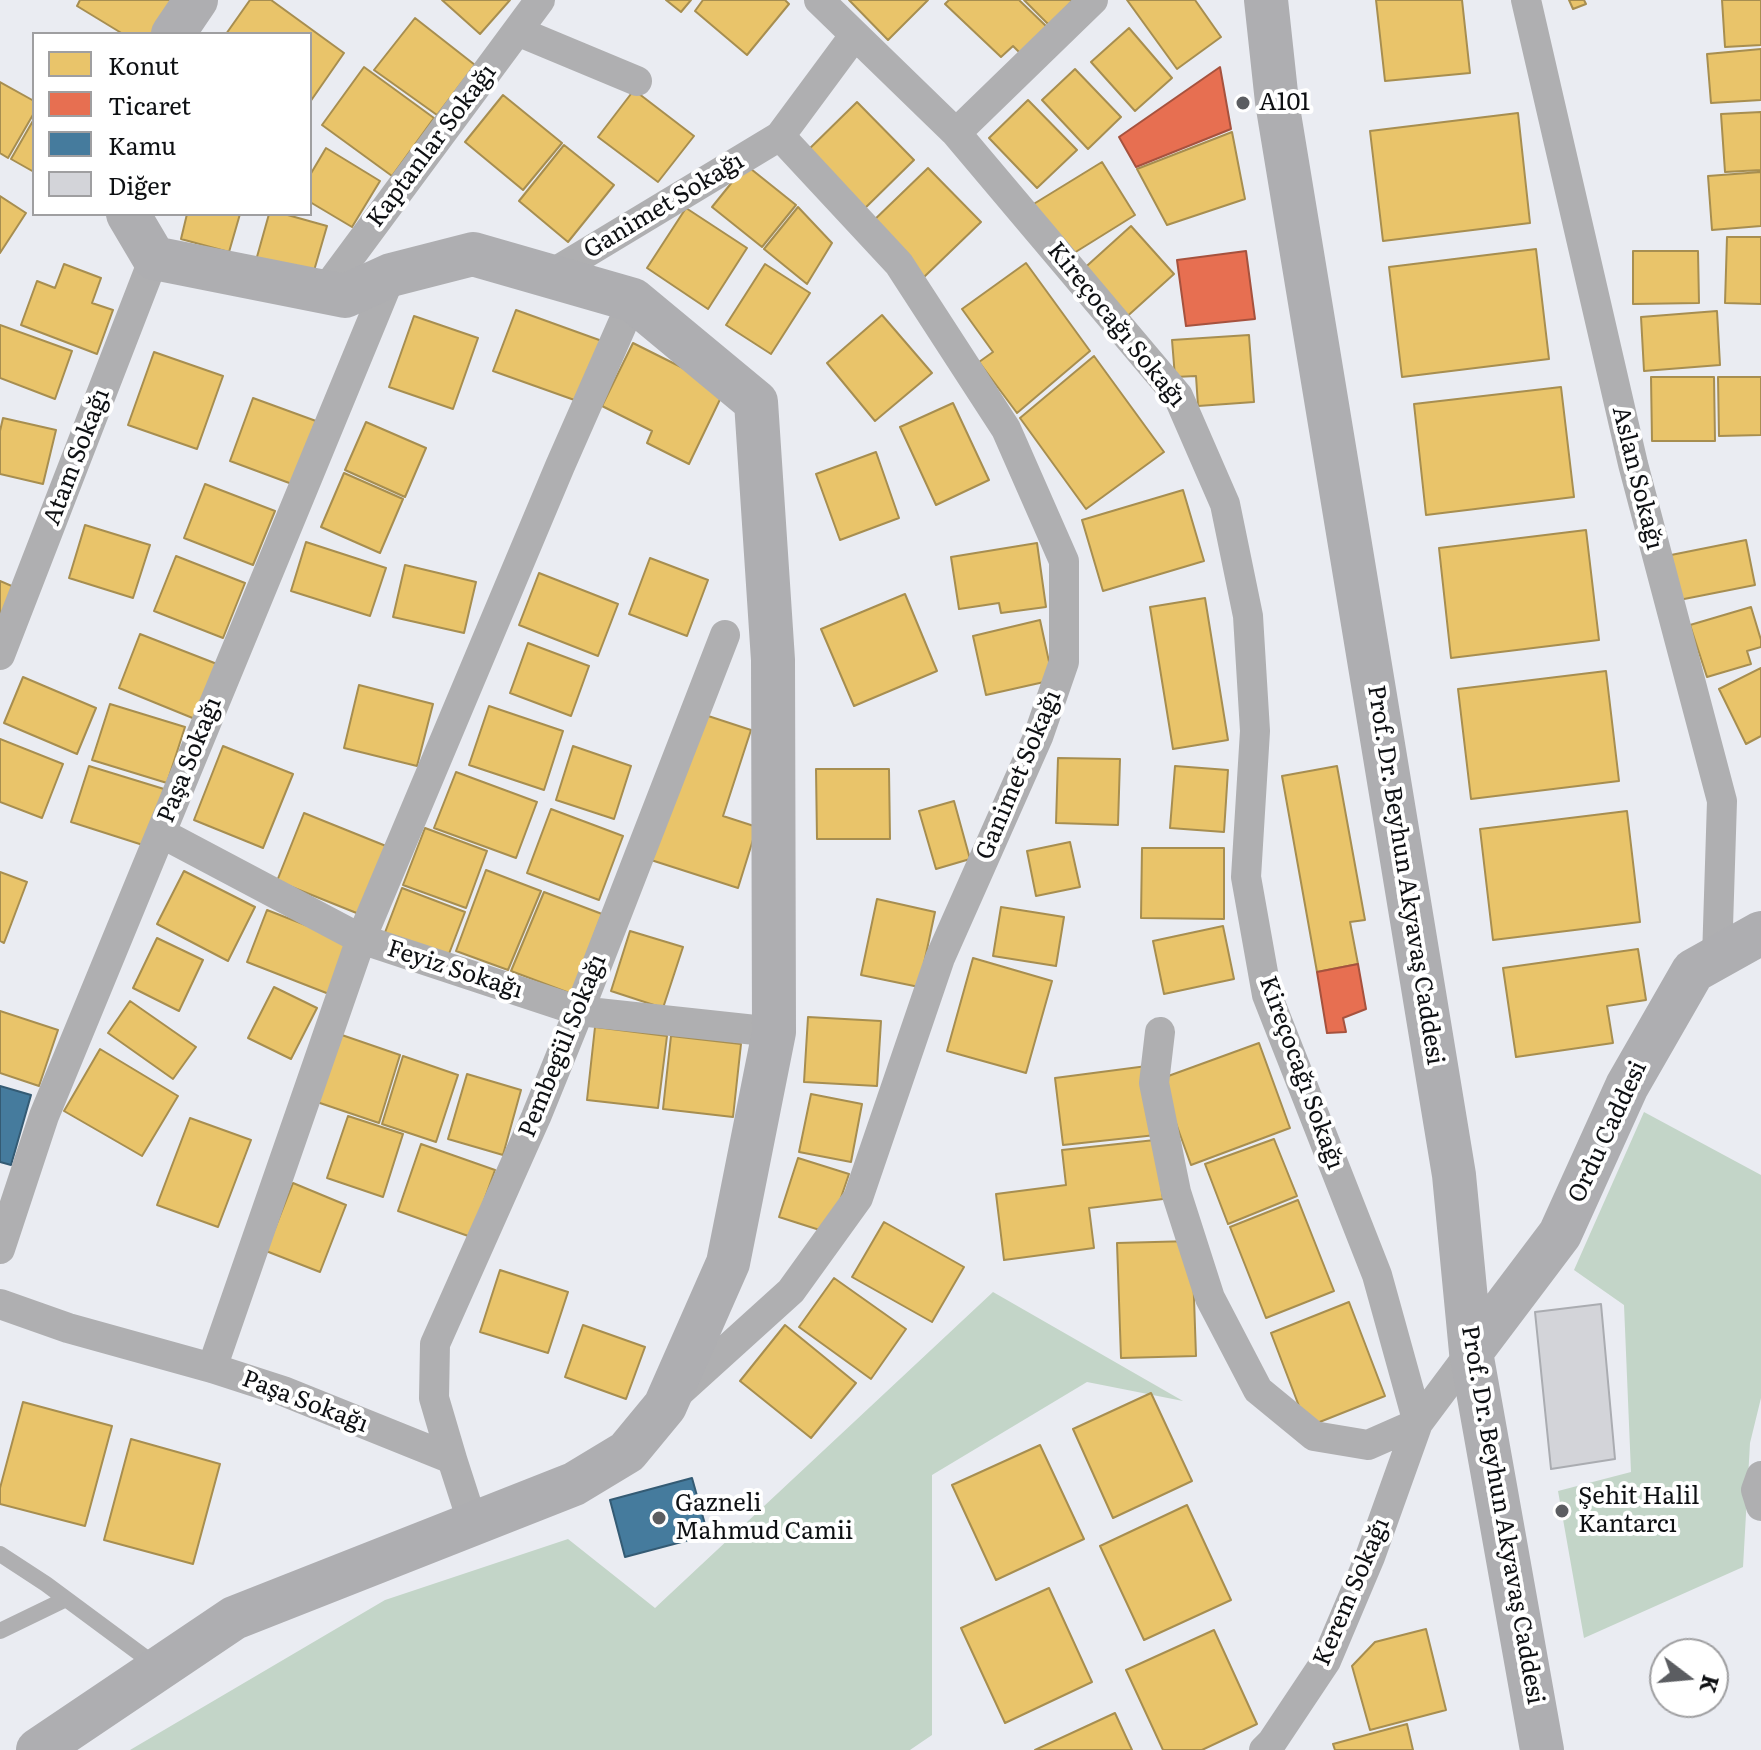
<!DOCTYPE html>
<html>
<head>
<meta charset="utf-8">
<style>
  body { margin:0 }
  #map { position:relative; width:1761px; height:1750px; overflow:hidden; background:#eaecf2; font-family:Literata,serif }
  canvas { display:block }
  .legend { position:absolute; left:32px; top:32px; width:280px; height:184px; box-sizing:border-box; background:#fff; border:2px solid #9f9fa1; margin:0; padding:10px 14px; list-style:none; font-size:24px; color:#0e1013 }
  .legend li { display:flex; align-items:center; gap:16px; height:40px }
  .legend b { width:40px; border:2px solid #9f9fa1 }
  .north { position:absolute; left:1649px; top:1638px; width:80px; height:80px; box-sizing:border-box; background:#fff; border:2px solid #9f9fa1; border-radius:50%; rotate:106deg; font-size:22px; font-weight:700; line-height:32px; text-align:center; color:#0e1013 }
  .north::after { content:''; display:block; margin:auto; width:28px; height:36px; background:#5b5d61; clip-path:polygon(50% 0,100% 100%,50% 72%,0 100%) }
</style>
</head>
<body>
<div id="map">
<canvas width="1761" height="1750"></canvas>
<ul class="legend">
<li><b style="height:22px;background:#e9c46a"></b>Konut</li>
<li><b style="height:22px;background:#e76f51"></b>Ticaret</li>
<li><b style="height:22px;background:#457b9d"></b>Kamu</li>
<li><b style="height:22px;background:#d3d4d9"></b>Diğer</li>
</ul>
<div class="north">K</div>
</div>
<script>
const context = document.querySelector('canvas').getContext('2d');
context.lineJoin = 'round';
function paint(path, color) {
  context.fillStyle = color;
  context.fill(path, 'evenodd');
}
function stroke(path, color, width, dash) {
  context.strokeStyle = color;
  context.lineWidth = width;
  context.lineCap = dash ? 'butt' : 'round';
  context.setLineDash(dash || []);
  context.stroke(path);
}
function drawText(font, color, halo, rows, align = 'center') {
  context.font = font + ' Literata,serif';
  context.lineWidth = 8;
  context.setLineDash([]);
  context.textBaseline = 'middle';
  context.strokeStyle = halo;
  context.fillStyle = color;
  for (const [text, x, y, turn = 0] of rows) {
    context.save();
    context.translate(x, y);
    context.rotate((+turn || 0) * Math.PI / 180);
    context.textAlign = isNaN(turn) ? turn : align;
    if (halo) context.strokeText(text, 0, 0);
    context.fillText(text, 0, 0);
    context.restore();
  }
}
const green = new Path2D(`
  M1644,1112L1761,1175V1398L1750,1443L1743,1567L1584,1638L1558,1491L1631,1472L1624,1305L1574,1270Z
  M993,1292L1183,1401L1087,1382L932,1475V1735L910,1750H130L385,1600L568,1539L655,1608Z`);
const homes = new Path2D(`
  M80,0H182L162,34H123L77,6Z
  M250,0H271L344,53L310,102V34H226Z
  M442,0H510L480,34Z
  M666,0H691L681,12Z
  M703,0H785L789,4L747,55L695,11Z
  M849,0H928L888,40Z
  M949,0H1019L1047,27L1021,54L1013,46L1001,57L945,4Z
  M1024,0H1073L1049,25Z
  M1127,0H1195L1221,37L1177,69Z
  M1376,0H1462L1470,73L1385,81Z
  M1569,0H1584L1586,4L1573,9Z
  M1722,0H1761V45L1725,47Z
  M415,18L475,65L437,115L374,70Z
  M1129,28L1172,78L1135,111L1091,62Z
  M1761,49V100L1711,103L1707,54Z
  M364,67L434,118L392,176L322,125Z
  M1075,69L1121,117L1088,149L1042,100Z
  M0,82L34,101V113L8,158L0,153Z
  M634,90L694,136L658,182L598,137Z
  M503,95L562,143L523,190L465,142Z
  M1028,100L1077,150L1037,188L989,138Z
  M857,102L914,160L859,214L802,156Z
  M1761,112V170L1725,172L1721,114Z
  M1518,113L1530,223L1383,241L1370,131Z
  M34,119V172L11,159Z
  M1232,132L1245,199L1167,225L1137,169Z
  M564,145L614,185L568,242L519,201Z
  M326,148L380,181L352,227L310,202V175Z
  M1102,162L1135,215L1066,258L1032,205Z
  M746,165L796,205L762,247L712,207Z
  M928,168L981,222L923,278L870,224Z
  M1761,172V226L1712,230L1708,176Z
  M0,196L26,213L0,253Z
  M798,207L832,243L807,284L764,249Z
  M686,208L747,248L708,309L647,268Z
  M187,214H240L229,252L181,239Z
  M269,214H284L327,226L311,281L255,264Z
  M1131,226L1174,274L1122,321L1079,273Z
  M1727,237H1761V304L1725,303Z
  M1536,249L1549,359L1402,377L1389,267Z
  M1633,251H1698L1699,303L1633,304Z
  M1026,263L1090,351L1017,413L979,362L993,352L962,309Z
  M64,264L101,278L92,303L113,310L97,354L21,325L37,281L55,288Z
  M765,264L810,293L771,354L726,325Z
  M516,310L602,341L580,402L493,371Z
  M1717,311L1720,365L1644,371L1641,317Z
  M882,315L932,373L875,421L827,363Z
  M414,316L478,338L453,409L389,387Z
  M0,325L72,351L55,399L0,378Z
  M1249,335L1254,402L1198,406L1196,376L1175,377L1172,340Z
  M633,343L725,389L689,464L647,443L652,431L602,406Z
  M154,352L223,376L197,449L128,425Z
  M1094,356L1164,452L1086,509L1020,418Z
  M1651,377H1714L1715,441H1652Z
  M1718,377H1761V435L1719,436Z
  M1561,387L1574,497L1426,515L1414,404Z
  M253,398L316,421L292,484L230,461Z
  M953,403L989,480L936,505L900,427Z
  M3,418L56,430L43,484L0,474V431Z
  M366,422L426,448L405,497L345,470Z
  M876,452L899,518L840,540L816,474Z
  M344,473L403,499L380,553L321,527Z
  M205,484L275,511L253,565L184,538Z
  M1183,490L1204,561L1103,591L1082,520Z
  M85,525L150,545L133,598L69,578Z
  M1586,530L1599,640L1451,658L1439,548Z
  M1746,540L1755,585L1679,600L1671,555Z
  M306,542L386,568L370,616L291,591Z
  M1037,543L1046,607L1001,613L999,603L959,609L951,557Z
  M176,556L245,583L223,638L154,611Z
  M650,558L708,580L687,636L629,614Z
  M405,565L476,582L464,633L393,617Z
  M539,573L618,604L598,656L519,625Z
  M0,581L14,587L0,621Z
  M905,594L937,671L854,706L821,629Z
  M1205,598L1228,740L1173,749L1150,607Z
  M1751,607L1761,640V647L1747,651L1751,664L1707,677L1690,625Z
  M1040,620L1053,680L986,695L973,636Z
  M140,634L217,664L195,719L119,688Z
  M528,643L589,666L571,716L510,693Z
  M1761,668V736L1746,744L1719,689Z
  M1606,671L1619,781L1471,799L1458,689Z
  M23,677L96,708L77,754L4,723Z
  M359,685L433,704L417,766L344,748Z
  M110,704L185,727L167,783L92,760Z
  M489,706L563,731L544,790L469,765Z
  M699,713L751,730L723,816L757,827L738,888L651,860Z
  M0,739L63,764L42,818L0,802Z
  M223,746L293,774L263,848L194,820Z
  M573,746L631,766L614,819L556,800Z
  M1058,758L1120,759L1118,825L1056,823Z
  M89,766L164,789L146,846L71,822Z
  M1175,766L1228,770L1224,832L1170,828Z
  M1337,766L1365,920L1350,922L1358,964L1317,972L1282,776Z
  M816,769H889L890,839H817Z
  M456,772L537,802L516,858L434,828Z
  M954,801L970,859L936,869L919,811Z
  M551,809L623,836L599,900L527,873Z
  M1627,811L1640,922L1493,940L1480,829Z
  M304,813L386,846L359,914L277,881Z
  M425,828L487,851L466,908L403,885Z
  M1070,842L1080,887L1036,896L1027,851Z
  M1142,848H1224V919L1141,918Z
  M486,870L541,891L508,970L456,951Z
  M184,871L255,907L228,961L157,924Z
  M0,872L27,882L4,943L0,941Z
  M402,888L465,912L447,959L384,935Z
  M544,892L602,914L572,994L511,971Z
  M877,899L935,912L919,987L861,975Z
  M1001,907L1064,917L1056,966L993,956Z
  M267,910L349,942L329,994L247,962Z
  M1223,926L1234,979L1164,994L1153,941Z
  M630,931L683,947L663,1008L611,991Z
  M157,938L203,960L179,1011L133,988Z
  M1638,949L1646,1000L1607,1006L1613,1043L1516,1057L1503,968Z
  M973,958L1052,981L1026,1073L947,1051Z
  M274,987L317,1008L291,1059L248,1038Z
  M130,1001L196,1047L173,1079L108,1033Z
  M0,1011L58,1030L39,1086L0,1073Z
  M808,1017L881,1021L877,1086L804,1082Z
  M595,1027L667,1036L658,1108L587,1100Z
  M336,1033L400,1055L379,1123L314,1101Z
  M671,1036L741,1044L733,1117L663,1109Z
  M1259,1043L1290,1128L1191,1165L1160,1079Z
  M100,1049L178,1096L142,1156L64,1111Z
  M403,1056L458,1075L436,1142L382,1124Z
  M1147,1066L1156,1135L1063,1145L1055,1078Z
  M467,1074L521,1090L503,1155L448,1139Z
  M811,1094L862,1104L851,1162L799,1152Z
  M348,1116L403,1134L383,1197L327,1178Z
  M190,1118L251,1140L218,1227L157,1205Z
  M1274,1139L1297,1196L1228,1224L1205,1164Z
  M1155,1140L1163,1199L1089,1208L1094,1248L1004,1260L996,1194L1066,1185L1062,1150Z
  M421,1144L495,1170L471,1237L398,1211Z
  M798,1158L849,1174L829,1233L779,1217Z
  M293,1183L346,1205L320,1272L266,1251Z
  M1298,1200L1334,1291L1266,1318L1230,1227Z
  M884,1222L964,1267L932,1322L852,1277Z
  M1192,1241L1196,1356L1121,1358L1117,1243Z
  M500,1270L568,1292L548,1353L480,1332Z
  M834,1278L906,1329L871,1379L799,1327Z
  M1349,1302L1385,1396L1307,1427L1271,1333Z
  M583,1325L645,1347L626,1399L565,1377Z
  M785,1325L856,1383L811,1438L740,1381Z
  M1151,1393L1192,1481L1113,1518L1073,1429Z
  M23,1402L112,1426L85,1526L0,1504V1488Z
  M131,1439L220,1464L193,1564L104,1540Z
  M1040,1445L1084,1539L996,1580L952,1485Z
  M1187,1505L1231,1600L1144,1640L1100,1546Z
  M1049,1588L1092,1682L1005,1723L961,1628Z
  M1426,1629L1446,1710L1370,1730L1352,1666L1375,1642Z
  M1214,1630L1257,1724L1202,1750H1163L1126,1670Z
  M1115,1713L1132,1750H1035Z
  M1407,1724L1413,1750H1335L1333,1744Z`);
const shops = new Path2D(`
  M1220,67L1231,129L1136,167L1119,137Z
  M1246,251L1255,319L1186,326L1177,260Z
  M1358,964L1366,1009L1343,1018L1346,1032L1327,1033L1317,972Z`);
const public = new Path2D(`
  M0,1086L31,1095L11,1165L0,1162Z
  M692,1478L708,1535L625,1557L610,1500Z`);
const building = new Path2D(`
  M1601,1304L1615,1459L1551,1469L1535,1312Z`);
const lane = new Path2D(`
  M0,1554L46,1584L158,1667
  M0,1631L66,1599`);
const street = new Path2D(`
  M819,0L956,133L1178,396L1225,504L1248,616L1255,731L1246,877L1267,995L1377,1275L1418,1423
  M1526,0L1633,464L1722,801L1717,958
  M517,31L637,81
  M956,133L1093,0
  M548,276L780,136
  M324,292L540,0
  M0,655L154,258
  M161,833L361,939L579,1011L774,1032
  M1160,1032L1154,1083L1176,1192L1210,1298L1258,1390L1314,1436L1368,1445L1418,1423L1471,1352
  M0,1249L44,1116L391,275
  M0,1304L68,1328L212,1368L283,1391L452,1459L473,1524
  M212,1368L361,939L560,466L633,300
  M675,1396L791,1291L858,1198L940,958L1038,737L1064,662V561L1006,429L899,264L780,136L854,36
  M452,1459L434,1398L435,1344L536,1117L579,1011L725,635
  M1761,1476L1756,1490L1761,1506
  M1264,1750L1272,1742L1326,1661L1370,1557L1418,1423`);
const secondary = new Path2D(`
  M1266,0L1277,102L1454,1175L1471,1352L1542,1750
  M173,34L196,0
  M1471,1352L1560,1234L1627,1086L1693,971L1761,933
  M38,1750L234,1618L574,1484L627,1452L665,1406L728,1263L774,1032L773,660L756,402L633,300L473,254L391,275L345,296L154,258L128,214`);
const markers = [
  [1243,103,8,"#5b5d61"],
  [1562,1511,8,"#5b5d61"],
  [659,1518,8,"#5b5d61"]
];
const poiNames = [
  ["A101",1259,103],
  ["Şehit Halil",1578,1497],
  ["Kantarcı",1578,1525],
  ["Gazneli",675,1504],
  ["Mahmud Camii",675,1532]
];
const streetNames = [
  ["Kaptanlar Sokağı",432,146,-53],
  ["Ganimet Sokağı",664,206,-31],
  ["Kireçocağı Sokağı",1116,325,51],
  ["Atam Sokağı",77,457,-69],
  ["Aslan Sokağı",1637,478,76],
  ["Paşa Sokağı",190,760,-68],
  ["Ganimet Sokağı",1019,775,-67],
  ["Prof. Dr. Beyhun Akyavaş Caddesi",1405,875,81],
  ["Feyiz Sokağı",455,970,18],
  ["Pembegül Sokağı",563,1046,-68],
  ["Kireçocağı Sokağı",1301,1073,70],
  ["Ordu Caddesi",1608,1132,-65],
  ["Paşa Sokağı",305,1402,21],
  ["Prof. Dr. Beyhun Akyavaş Caddesi",1502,1515,80],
  ["Kerem Sokağı",1352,1592,-67]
];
paint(green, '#c3d5c8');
paint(homes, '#e9c46a');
stroke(homes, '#a78e50', 2);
paint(shops, '#e76f51');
stroke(shops, '#a6523e', 2);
paint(public, '#457b9d');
stroke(public, '#345b74', 2);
paint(building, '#d3d4d9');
stroke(building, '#aaacb1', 2);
stroke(lane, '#afafb1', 16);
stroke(street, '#afafb1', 30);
stroke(secondary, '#aeaeb1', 44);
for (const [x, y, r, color] of markers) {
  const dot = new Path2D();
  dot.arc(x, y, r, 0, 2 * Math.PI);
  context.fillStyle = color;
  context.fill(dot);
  stroke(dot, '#fff', 3);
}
drawText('24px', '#0e1013', '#fff', poiNames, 'left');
drawText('24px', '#0e1013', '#fff', streetNames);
</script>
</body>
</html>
